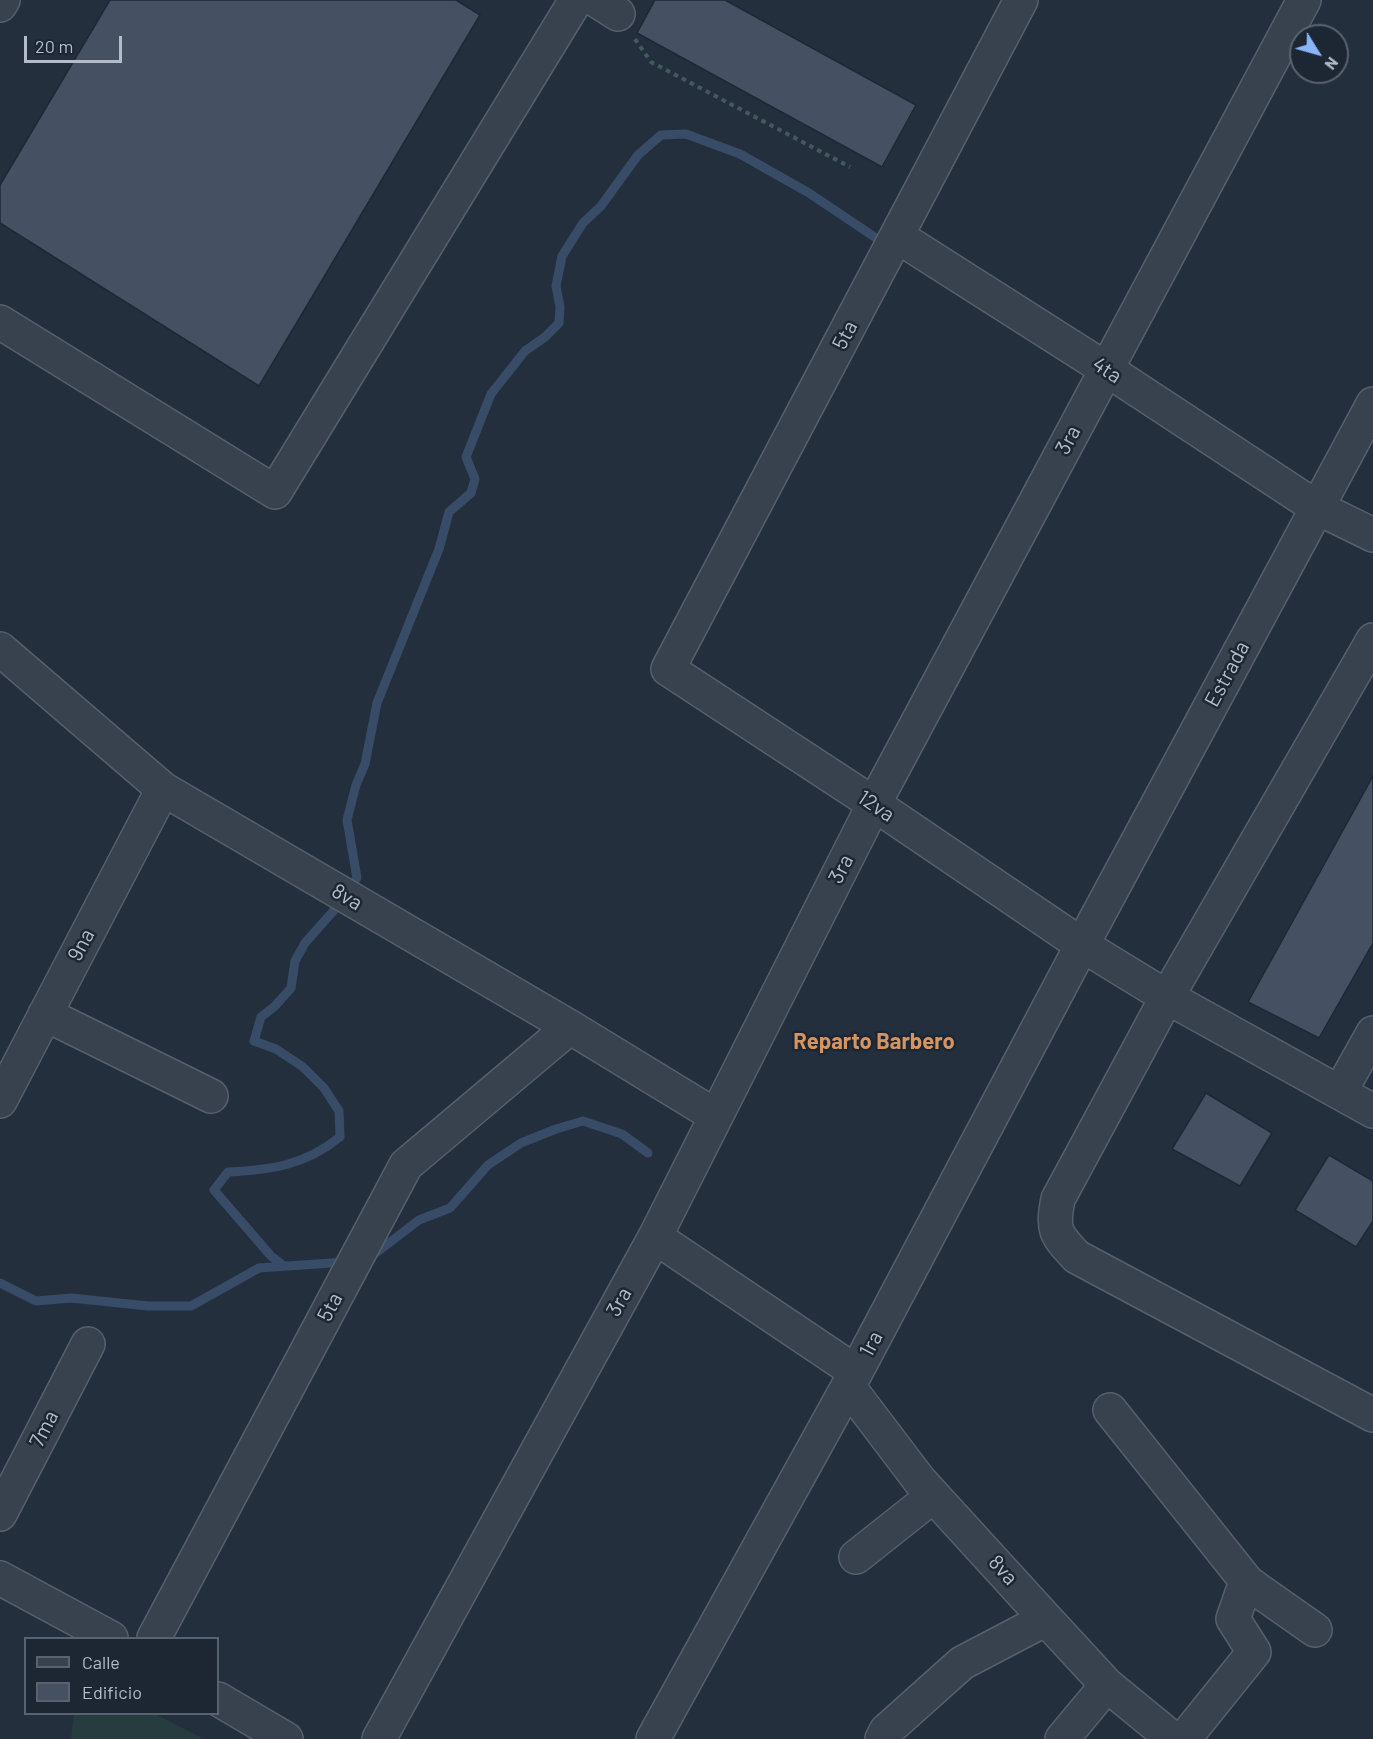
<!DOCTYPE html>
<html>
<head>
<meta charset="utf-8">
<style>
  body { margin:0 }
  #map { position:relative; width:1373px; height:1739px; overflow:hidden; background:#242f3e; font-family:Barlow,sans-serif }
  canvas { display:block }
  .legend { position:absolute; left:24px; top:1637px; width:195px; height:78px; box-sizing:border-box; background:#1d2633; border:2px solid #59626f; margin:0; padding:8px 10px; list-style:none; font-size:18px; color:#b4bcc9 }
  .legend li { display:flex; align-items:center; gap:12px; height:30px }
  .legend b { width:30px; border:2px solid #59626f }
  .north { position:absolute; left:1289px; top:24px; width:60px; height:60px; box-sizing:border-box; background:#1d2633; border:2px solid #59626f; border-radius:50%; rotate:127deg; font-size:16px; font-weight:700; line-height:24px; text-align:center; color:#b4bcc9 }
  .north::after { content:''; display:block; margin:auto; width:21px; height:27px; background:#8ab4f8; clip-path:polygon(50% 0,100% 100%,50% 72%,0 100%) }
  .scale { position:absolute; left:24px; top:36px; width:98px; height:27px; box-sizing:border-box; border:3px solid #b4bcc9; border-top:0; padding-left:8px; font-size:18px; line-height:21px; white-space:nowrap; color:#b4bcc9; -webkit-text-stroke:4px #1d2633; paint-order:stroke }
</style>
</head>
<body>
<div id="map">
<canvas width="1373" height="1739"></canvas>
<ul class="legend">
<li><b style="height:8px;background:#38414e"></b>Calle</li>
<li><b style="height:16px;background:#455162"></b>Edificio</li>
</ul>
<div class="north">N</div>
<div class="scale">20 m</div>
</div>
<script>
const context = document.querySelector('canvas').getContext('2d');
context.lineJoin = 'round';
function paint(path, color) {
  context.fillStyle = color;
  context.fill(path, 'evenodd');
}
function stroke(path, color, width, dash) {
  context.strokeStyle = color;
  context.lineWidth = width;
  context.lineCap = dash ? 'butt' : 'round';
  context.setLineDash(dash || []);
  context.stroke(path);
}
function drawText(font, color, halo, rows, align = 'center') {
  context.font = font + ' Barlow,sans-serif';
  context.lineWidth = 5;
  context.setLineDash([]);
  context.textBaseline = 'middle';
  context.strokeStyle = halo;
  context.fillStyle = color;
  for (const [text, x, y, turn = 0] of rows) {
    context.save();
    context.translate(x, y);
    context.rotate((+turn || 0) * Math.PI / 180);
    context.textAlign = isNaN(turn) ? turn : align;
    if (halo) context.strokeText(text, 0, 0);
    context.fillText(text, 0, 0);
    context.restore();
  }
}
const green = new Path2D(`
  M74,1714H155L204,1739H71Z`);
const stream = new Path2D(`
  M368,1259L419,1220L450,1208L488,1165L521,1143L556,1129L583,1121L622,1134L648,1153
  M284,1266L271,1256L214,1190L228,1172C272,1170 305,1165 340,1137L339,1111L324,1088L303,1067L276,1049L254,1041L261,1017L275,1006L291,988L295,961L305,943L336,908L357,878L347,820L356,785L365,764L377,703L439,549L449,512L471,493L475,479L466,457L491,394L525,351L545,337L559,323L560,307L556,286L562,256L583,223L601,206L638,155L661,135L686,134L740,154L809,193L876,238
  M0,1283L36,1301L71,1298L148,1306H191L259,1268L346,1262`);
const building = new Path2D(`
  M110,0H456L480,15L259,386L0,223V185Z
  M655,0H725L916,105L882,167L637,33Z
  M1373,776V943L1319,1038L1248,1002Z
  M1206,1093L1272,1133L1240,1186L1172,1149Z
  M1329,1155L1373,1181V1221L1356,1247L1295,1210Z`);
const path = new Path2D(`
  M635,39L651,62L850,167`);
const minor = new Path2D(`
  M596,0L618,14
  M1021,0L668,669L874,804L1082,945L1167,997L1373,1111
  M0,5L3,0
  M897,236L1106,369L1316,507L1373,535
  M0,322L275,492L576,0
  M1373,640L1167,997L1058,1199C1052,1230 1055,1234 1077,1257L1373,1415
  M0,649L163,789L570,1027L716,1116
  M45,1014L211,1096
  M1340,1092L1373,1033
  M0,1101L163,789
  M655,1237L856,1372
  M848,1386L920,1481L1046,1619L1107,1685L1173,1739
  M1110,1410L1248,1583L1315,1630
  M0,1514L88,1344
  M856,1557L933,1496
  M0,1578L111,1638
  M154,1638L406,1165L570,1027
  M218,1699L286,1739
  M379,1739L655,1237L874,804L1304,0
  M653,1739L856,1372L1082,945L1373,404
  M882,1739L886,1731L962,1663L1046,1619
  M1062,1739L1107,1685
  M1184,1739L1254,1652L1233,1619L1242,1593L1253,1586`);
const streetNames = [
  ["5ta",845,335,-62],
  ["4ta",1107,370,33],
  ["3ra",1068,440,-62],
  ["Estrada",1227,674,-62],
  ["12va",876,806,34],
  ["3ra",841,869,-63],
  ["8va",347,897,31],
  ["9na",81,945,-62],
  ["3ra",619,1302,-61],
  ["5ta",330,1307,-62],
  ["1ra",871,1344,-62],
  ["7ma",44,1429,-63],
  ["8va",1003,1570,48]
];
const neighbourhoodNames = [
  ["Reparto Barbero",874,1042]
];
paint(green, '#263c3f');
stroke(stream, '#394c67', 9);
paint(building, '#455162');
stroke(building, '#1f2835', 1.5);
stroke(minor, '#565f6c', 36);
stroke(path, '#44595c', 4, [4.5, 4.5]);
stroke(minor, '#38414e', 33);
drawText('21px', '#b4bcc9', '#1d2633', streetNames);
drawText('bold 22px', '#d59563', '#1d2633', neighbourhoodNames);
</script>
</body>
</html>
